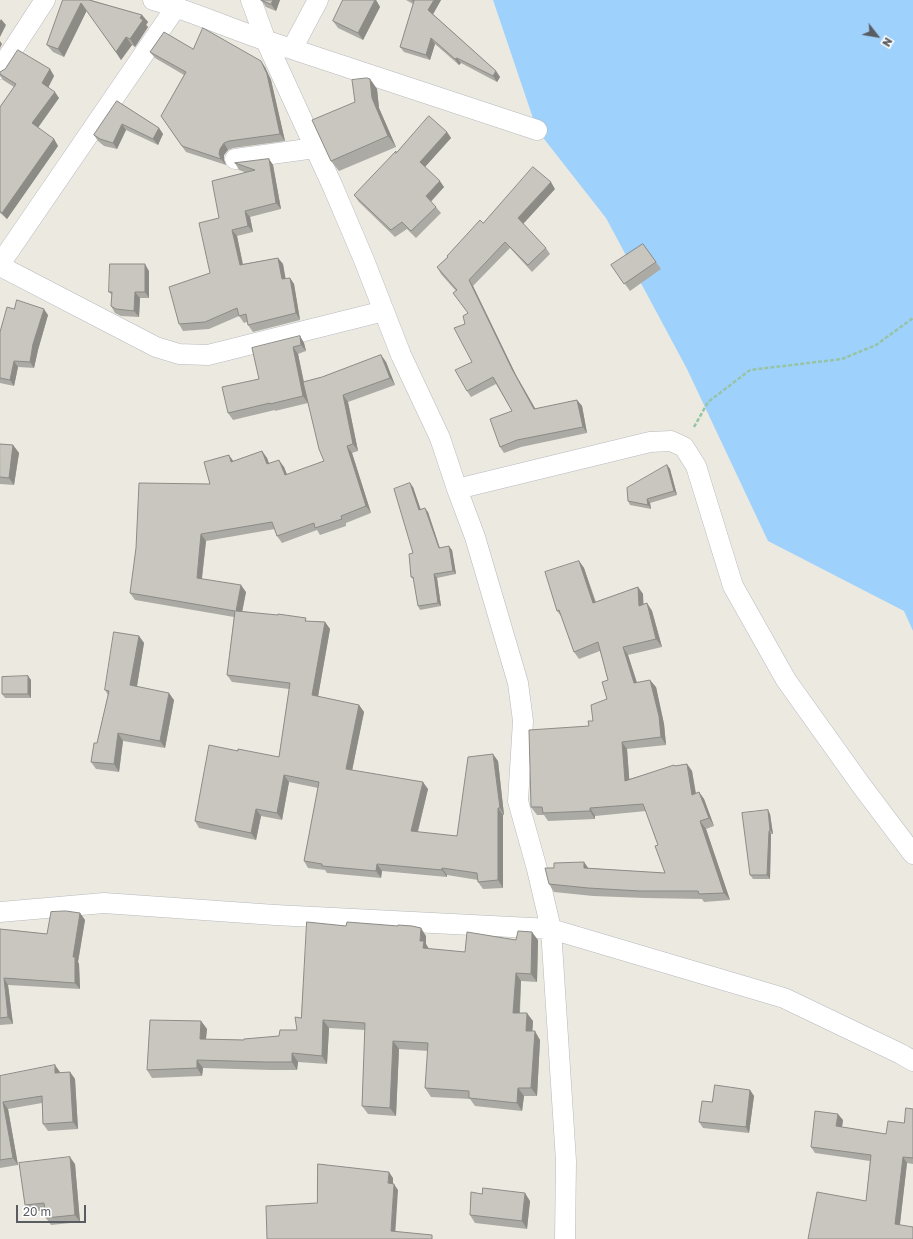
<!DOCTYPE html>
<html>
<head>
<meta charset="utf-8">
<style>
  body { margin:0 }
  #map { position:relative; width:913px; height:1239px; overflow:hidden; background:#eceae0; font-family:"Golos Text",sans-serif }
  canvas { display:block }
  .north { position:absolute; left:857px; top:16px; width:40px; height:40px; -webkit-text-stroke:3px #fff; paint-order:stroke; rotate:121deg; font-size:11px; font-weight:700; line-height:16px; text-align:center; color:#595c61 }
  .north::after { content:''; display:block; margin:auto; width:14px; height:18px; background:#595c61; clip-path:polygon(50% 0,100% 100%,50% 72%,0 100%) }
  .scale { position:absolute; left:16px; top:1205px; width:70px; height:18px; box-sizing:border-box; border:2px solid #595c61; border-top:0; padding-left:5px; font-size:12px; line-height:14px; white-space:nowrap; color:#595c61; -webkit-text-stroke:3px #fff; paint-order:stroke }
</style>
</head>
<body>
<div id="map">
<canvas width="913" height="1239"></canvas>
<div class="north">N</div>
<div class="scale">20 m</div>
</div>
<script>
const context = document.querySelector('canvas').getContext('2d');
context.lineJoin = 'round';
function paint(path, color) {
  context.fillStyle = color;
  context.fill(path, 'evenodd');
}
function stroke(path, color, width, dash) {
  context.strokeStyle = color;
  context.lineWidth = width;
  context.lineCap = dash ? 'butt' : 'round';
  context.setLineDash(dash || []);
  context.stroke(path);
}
const water = new Path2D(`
  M493,0H913V631L904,611L768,541L687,369L606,218L537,130Z`);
const path = new Path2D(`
  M694,427L708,402L750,370L842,359L876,345L913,318`);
const minor = new Path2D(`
  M153,0C200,14 244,35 292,49L537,130
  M251,0L266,41L333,187L364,260L401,355L440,438L457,489L475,537L518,683L523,721L518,801L537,869L551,929L566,1161L565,1239
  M292,49L318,0
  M0,69L45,0
  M235,159L315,148
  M0,264L176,7
  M0,266L156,347L179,354L208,355L384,311
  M457,489L650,442L671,441L684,447L696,466L733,586L786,680L861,785L913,854
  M0,912L104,903L275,915L551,929L784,998L901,1054L913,1061`);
const wall = new Path2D(`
  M63,0H91L142,15L148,22L146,25L148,27L135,47L132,45L121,60L87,10L64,57L53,52L47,45Z
  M261,0H280L276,11L266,7Z
  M343,0H376L380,7L363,40L338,28L333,21Z
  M406,0H441L433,14L496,71L500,77L497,82L461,63L459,65L435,44L430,60L404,52L400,47L413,4Z
  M193,49L265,67L271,80L285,141L233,148L228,150L224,155V160L226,165L186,152L161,116L184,75L155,58L150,52Z
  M50,69L54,76L48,87L59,98L38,128L54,139L58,146L7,219L0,213V107L14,87L3,80L0,76V72Z
  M370,79L377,89L379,108L396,147L339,171L331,161L355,102Z
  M117,101L159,128L163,134L158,145L126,130L117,149L104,146L98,141L94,135Z
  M447,132L451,138L425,167L444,187L431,202L436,207L441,213L416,238L407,229L395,237L359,202L354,195L397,152Z
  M269,159L273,165L281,209L250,217L253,232L237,236L243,264L278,258L283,264L285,279L290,278L294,284L300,320L253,332L248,325L247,322L244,323L239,316L209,329L183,331L179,324L210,273L219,218L247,173L239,170L235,163Z
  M555,189L523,224L546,248L550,254L532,272L510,248L473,286L516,375L535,409L577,400L582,406L587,433L521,447L504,453L500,447L512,411L496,384L471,397L467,391L472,362L465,324L468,313L456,291L441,274L437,267L483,223Z
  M643,244L661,269L630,291L611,265Z
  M149,271V298H140L139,317L121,316L115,313L111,306L112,295L109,292Z
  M14,309L48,315L38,350L34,368L18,367L14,386L0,383V332Z
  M300,336L304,343L306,351L298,354L304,382L322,377L381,355L386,362L395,385L348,402L358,451L352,453L371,513L346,523V526L320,535L317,530L282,543L277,536L275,529L206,541L202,579L246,592L242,611L308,621L325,622L330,629L318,697L359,705L364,712L352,770L428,789L418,832L457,836L498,761L504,815H503V888L483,889L478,882V880L447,875V877L382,871L381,878L327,873L325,870L308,868L304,861L318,788L289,782L282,820L261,816L256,840L199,828L195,821L238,751L279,757L289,689L232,682L227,675L234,617L135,600L130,593L210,484L234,461L262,451L267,458L269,464L284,467L287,475L324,461L308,403L275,411V410L233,420L228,413Z
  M0,444L13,445L19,453L14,485L0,484Z
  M667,465L670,469L677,495L650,503L651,509L630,505L628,501Z
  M413,487L420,509L428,512L440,548L452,550L456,574L437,578L441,606L420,610L418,606L414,580L411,577L413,553Z
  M579,561L584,568L596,602L638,587L643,594V604L647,603L652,611L662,647L628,655L637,682L656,687L664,724L666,745L627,749L629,779L675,766L687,764L692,771L696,793L699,792L704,799L714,826L706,829L730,900L704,902L702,899L645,898L593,896L554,892L549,884L588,868L665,873L658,845L646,811L595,816V819L548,821L544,815H537L531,807L593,721L607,699L608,680L600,651L579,659L574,652L561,616L557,611Z
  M139,636L144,643L137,686L174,700L165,748L123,741L119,772L96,769L91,762L97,743L108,695L105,690Z
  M28,676L31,680V698H5L2,694Z
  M768,810L770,814L773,834H771L770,879H753L750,875Z
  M80,913L85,920L78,962L79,964L80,989L8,985L13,1024L0,1025V929L47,934Z
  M426,936V944L429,949L465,952L516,940H538L537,982L521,981L520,1013L533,1021L532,1031L540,1040L537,1096H524L522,1111L475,1106L470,1099L431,1097L425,1088L428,1051L399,1049L396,1116L368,1114L362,1106L365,1030L329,1028L327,1064L298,1062L297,1070H271L203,1068L202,1076L152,1078L147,1070L201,1021L207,1029L206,1039L244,1040L279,1036L297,1030L301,1018Z
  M60,1072V1073L70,1072L75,1079L78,1129L48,1131L43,1124L42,1103L8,1109L18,1165L0,1168V1076Z
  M750,1090L754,1096L749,1133L703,1128L699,1122L712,1102Z
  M913,1109V1164L907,1163L900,1225L913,1239L866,1201L870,1161L815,1153L811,1147L843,1120L842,1127L886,1134L904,1123Z
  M75,1164L80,1222L51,1225L46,1218L45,1210L30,1212L25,1205Z
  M482,1194L530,1201L527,1229L475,1223L470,1215Z`);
const shadedWall = new Path2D(`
  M273,0H280L276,11L271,4Z
  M375,0H376L380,7L363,40L358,33Z
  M434,0H441L432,16L428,10Z
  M81,3L87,10L64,57L58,49Z
  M142,15L148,22L146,25L148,27L135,47L130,39L140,18Z
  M1,19L6,25L0,37V21Z
  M126,37L132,45L121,60L116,52Z
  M431,38L435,44L430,60L426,55Z
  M0,41L2,44L0,48Z
  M457,58L461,63L459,65L455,59Z
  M261,61L265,67L271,80L285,141L280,134Z
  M50,69L54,76L47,90L42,83Z
  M496,71L500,77L497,82L493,76Z
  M370,79L377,89L379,108L396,147L388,136L372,98Z
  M55,92L59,98L36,130L32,123Z
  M122,124L126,130L117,149L113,143Z
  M159,128L163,134L158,145L153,139Z
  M447,132L451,138L424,168L420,162Z
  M54,139L58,146L7,219L2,213Z
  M224,143L228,150L224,155V160L226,165L221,159L219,154L220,149Z
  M269,159L273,165L281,209L276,203Z
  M440,181L444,187L430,202L426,196Z
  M551,182L555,189L523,224L518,218Z
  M245,211L250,217L253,232L248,226Z
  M232,230L237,236L244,271L240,265Z
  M278,258L283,264L287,286L282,279Z
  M145,264L149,271V298L145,292Z
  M290,278L294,284L300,320L296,313Z
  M469,280L473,286L516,375L539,415L534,409L512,369Z
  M135,292L140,298L139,317L134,311Z
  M44,309L48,315L38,350L34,368L30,362L33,344Z
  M300,336L304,343L306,351L301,345Z
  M293,347L298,354L308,403L303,396Z
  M381,355L386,362L395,385L390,378Z
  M14,361L18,367L14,386L10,380Z
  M343,395L348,402L358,451L353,444Z
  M577,400L582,406L587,433L583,427Z
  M13,445L19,453L14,485L9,478Z
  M347,446L352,453L371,513L366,506Z
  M262,451L267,458L272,471L267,464Z
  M229,455L234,462H231Z
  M279,460L284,467L290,482L285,475Z
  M667,465L670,469L677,495L674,491Z
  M410,483L413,487L422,513L419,510Z
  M647,499L650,503L651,509L648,505Z
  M425,508L428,512L441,552L439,548Z
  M201,534L206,541L201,585L197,578Z
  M449,546L452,550L456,574L453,571Z
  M579,561L584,568L598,611L593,603Z
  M434,574L437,578L441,606L438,603Z
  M241,585L246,592L241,618L236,611Z
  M638,587L643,594L644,613L639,606Z
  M647,603L652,611L662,647L656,639Z
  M325,622L330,629L317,702L312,695Z
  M139,636L144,643L136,692L130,685Z
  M623,647L628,655L639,690L634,683Z
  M28,676L31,680V698L28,694Z
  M650,680L656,687L664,724L666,745L661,737Z
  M169,693L174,700L165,748L160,741Z
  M359,705L364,712L351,776L346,769Z
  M118,733L123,741L119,772L114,764Z
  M622,742L627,749L630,788L625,781Z
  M493,754L498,761L504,815L500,808Z
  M687,764L692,771L697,802L692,795Z
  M284,775L289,782L282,820L277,813Z
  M423,782L428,789L416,838L411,831Z
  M699,792L704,799L714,826L709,818Z
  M498,808L503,815V888L498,880Z
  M590,808L595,816V819L590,811Z
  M256,809L261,816L256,840L251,833Z
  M768,810L770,814L773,834L770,830Z
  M700,821L706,829L730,900L724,893Z
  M769,831L771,834L770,879L767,875Z
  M584,862L589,869L584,868Z
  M377,864L382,871L381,878L376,871Z
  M442,868L447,875V877L442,870Z
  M80,913L85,920L78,962L79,964L80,989L75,983L73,957Z
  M421,928L426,936V944L429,949L423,948L420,941Z
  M532,932L538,940L537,982L531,974Z
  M516,973L521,981L519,1021L513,1013Z
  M4,978L8,985L13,1024L8,1017Z
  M527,1013L533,1021L532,1039L526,1031Z
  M323,1020L329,1028L327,1064L322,1056Z
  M201,1021L207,1029L205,1047L200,1039Z
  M535,1031L540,1040L537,1096L531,1088Z
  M393,1041L399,1049L396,1116L390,1108Z
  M292,1053L298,1062L297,1070L292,1062Z
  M197,1060L203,1068L202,1076L197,1068Z
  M55,1065L60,1072V1080L55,1073Z
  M70,1072L75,1079L78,1129L73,1122Z
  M518,1088L524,1096L522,1111L517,1103Z
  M750,1090L754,1096L749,1133L746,1127Z
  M3,1102L8,1109L18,1165L13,1158Z
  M838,1114L843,1120L841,1133L836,1126Z
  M70,1157L75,1164L80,1222L75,1215Z
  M903,1157L907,1163L899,1231L895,1224Z
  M389,1172L393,1178V1189L388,1183Z
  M394,1184L398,1190L395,1237L391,1231Z
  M525,1193L530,1201L527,1229L522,1221Z`);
const building = new Path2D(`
  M63,0H89L142,15L140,18L143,20L130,39L126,37L116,52L81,3L58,49L47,45Z
  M261,0H273L271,4Z
  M343,0H375L358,33L333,21Z
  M412,0H434L428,10L496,71L493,76L457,58L455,59L431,38L426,55L400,47L414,1Z
  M203,28L261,61L267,74L280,134L229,141L224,143L220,149L219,154L221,159L182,146L161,116L186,72L150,52L164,32L193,49Z
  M18,50L50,69L42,83L55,92L32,123L54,139L2,213L0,211V107L16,84L0,74V72L5,69Z
  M367,78L370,79L372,98L388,136L331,161L312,120L355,102L352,80Z
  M117,101L159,128L153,139L122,124L113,143L100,139L94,135Z
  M429,116L447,132L420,162L440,181L426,196L436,207L411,231L402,222L391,230L354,195L396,151V153Z
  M269,159L276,203L245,211L248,226L232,230L240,265L278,258L282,279L290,278L296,313L248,325L246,314L239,316L237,308L205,322L179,324L169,287L210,273L199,223L219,218L212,181L255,170L235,163Z
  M533,167L551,182L518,218L546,248L528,265L505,242L469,280L512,369L534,409L577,400L583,427L517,440L500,447L490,419L512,411L493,377L467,391L455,370L472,362L454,328L465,324L463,316L468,313L453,293L457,290L437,267L448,257L447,256L480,220L483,223Z
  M643,244L656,262L624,284L611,265Z
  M110,264H145V292H135L134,311L116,309L111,306L112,292H109Z
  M17,300L44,309L33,344L30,362L14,361L10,380L0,378V332L7,307L14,309Z
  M300,336L301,345L293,347L303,396L270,404V403L228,413L222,387L259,379L252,348Z
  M381,355L390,378L343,395L353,444L347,446L366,506L341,516L342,519L315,528L314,523L277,536L272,522L201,534L197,578L241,585L236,611L278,615V614L306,618L305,621L325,622L312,695L359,705L346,769L423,782L411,831L457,836L468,757L493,754L500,808H498V880L478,882L477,873L442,868V870L377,864L376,871L322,866V864L304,861L319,782L284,775L277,813L256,809L251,833L195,821L209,745L238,751V749L279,757L290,683L227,675L235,611L130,593L136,548L139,483L210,484L204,462L229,455L231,462L262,451L267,464L279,460L285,475L324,461L319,449L303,382L322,377Z
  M0,444L13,445L9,478L0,477Z
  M667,465L674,491L647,499L648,505L628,501L627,488Z
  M410,483L419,510L425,508L439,548L449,546L453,571L434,574L438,603L418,606L413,577H411L409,554L413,553L394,489Z
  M579,561L593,603L638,587L639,606L647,603L656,639L623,647L634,683L650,680L659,716L661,737L622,742L625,781L674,765L675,766L687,764L692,795L699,792L709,818L700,821L724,893L699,894L698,891H640L588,888L549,884L545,868H554V863L584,862V868L665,873L655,846L658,845L643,804L590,808V811L543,813L542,807H531L529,730L589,726L588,721H593L591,705L607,699L602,682L608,680L598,642L574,652L559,610L557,611L545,572Z
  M114,632L139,636L130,685L169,693L160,741L118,733L114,764L91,762L94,743H97L109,691L105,690Z
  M28,676V694H2V677Z
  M768,810L770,830L769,831L767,875H750L742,813Z
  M66,911L80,913L73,957H75V983L4,978L8,1017L0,1018V929L47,934L51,912Z
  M307,922L346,926L347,922L398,926V925L412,926L421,928L420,941H424L423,948L465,952L467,932L516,940L518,931L532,932L531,974L516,973L513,1013H527L526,1031H535L531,1088H518L517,1103L469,1098V1091L425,1088L428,1043L393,1041L390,1108L362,1106L365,1023L323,1020L322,1056L292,1053V1062H265L197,1060V1068L147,1070L150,1020L201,1021L200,1039L244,1040V1039L279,1036L280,1030H297L295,1017L301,1018Z
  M55,1065V1073L70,1072L73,1122L43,1124L42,1096L3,1102L13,1158L0,1160V1076Z
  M715,1085L750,1090L746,1127L699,1122L702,1101L712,1102Z
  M906,1108L913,1109V1158L903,1157L895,1224L913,1227V1239H808L817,1192L866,1201L871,1155L811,1147L815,1111L838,1114L836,1126L886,1134L888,1121L904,1123Z
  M70,1157L75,1215L46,1218L44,1203L25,1205L19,1163Z
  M318,1164L389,1172L388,1183L394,1184L391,1231L432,1235V1239H267L266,1206L317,1203Z
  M483,1188L525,1193L522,1221L470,1215L471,1192L482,1194Z`);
paint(water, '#9fd1fd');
stroke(minor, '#b6b8bd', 21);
stroke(path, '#96c4a4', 2.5, [4, 2]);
stroke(minor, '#fff', 20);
paint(wall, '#acaaa4');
paint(shadedWall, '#8c8b86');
paint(building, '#c8c6bf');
stroke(building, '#8c8b86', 1);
</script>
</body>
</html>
